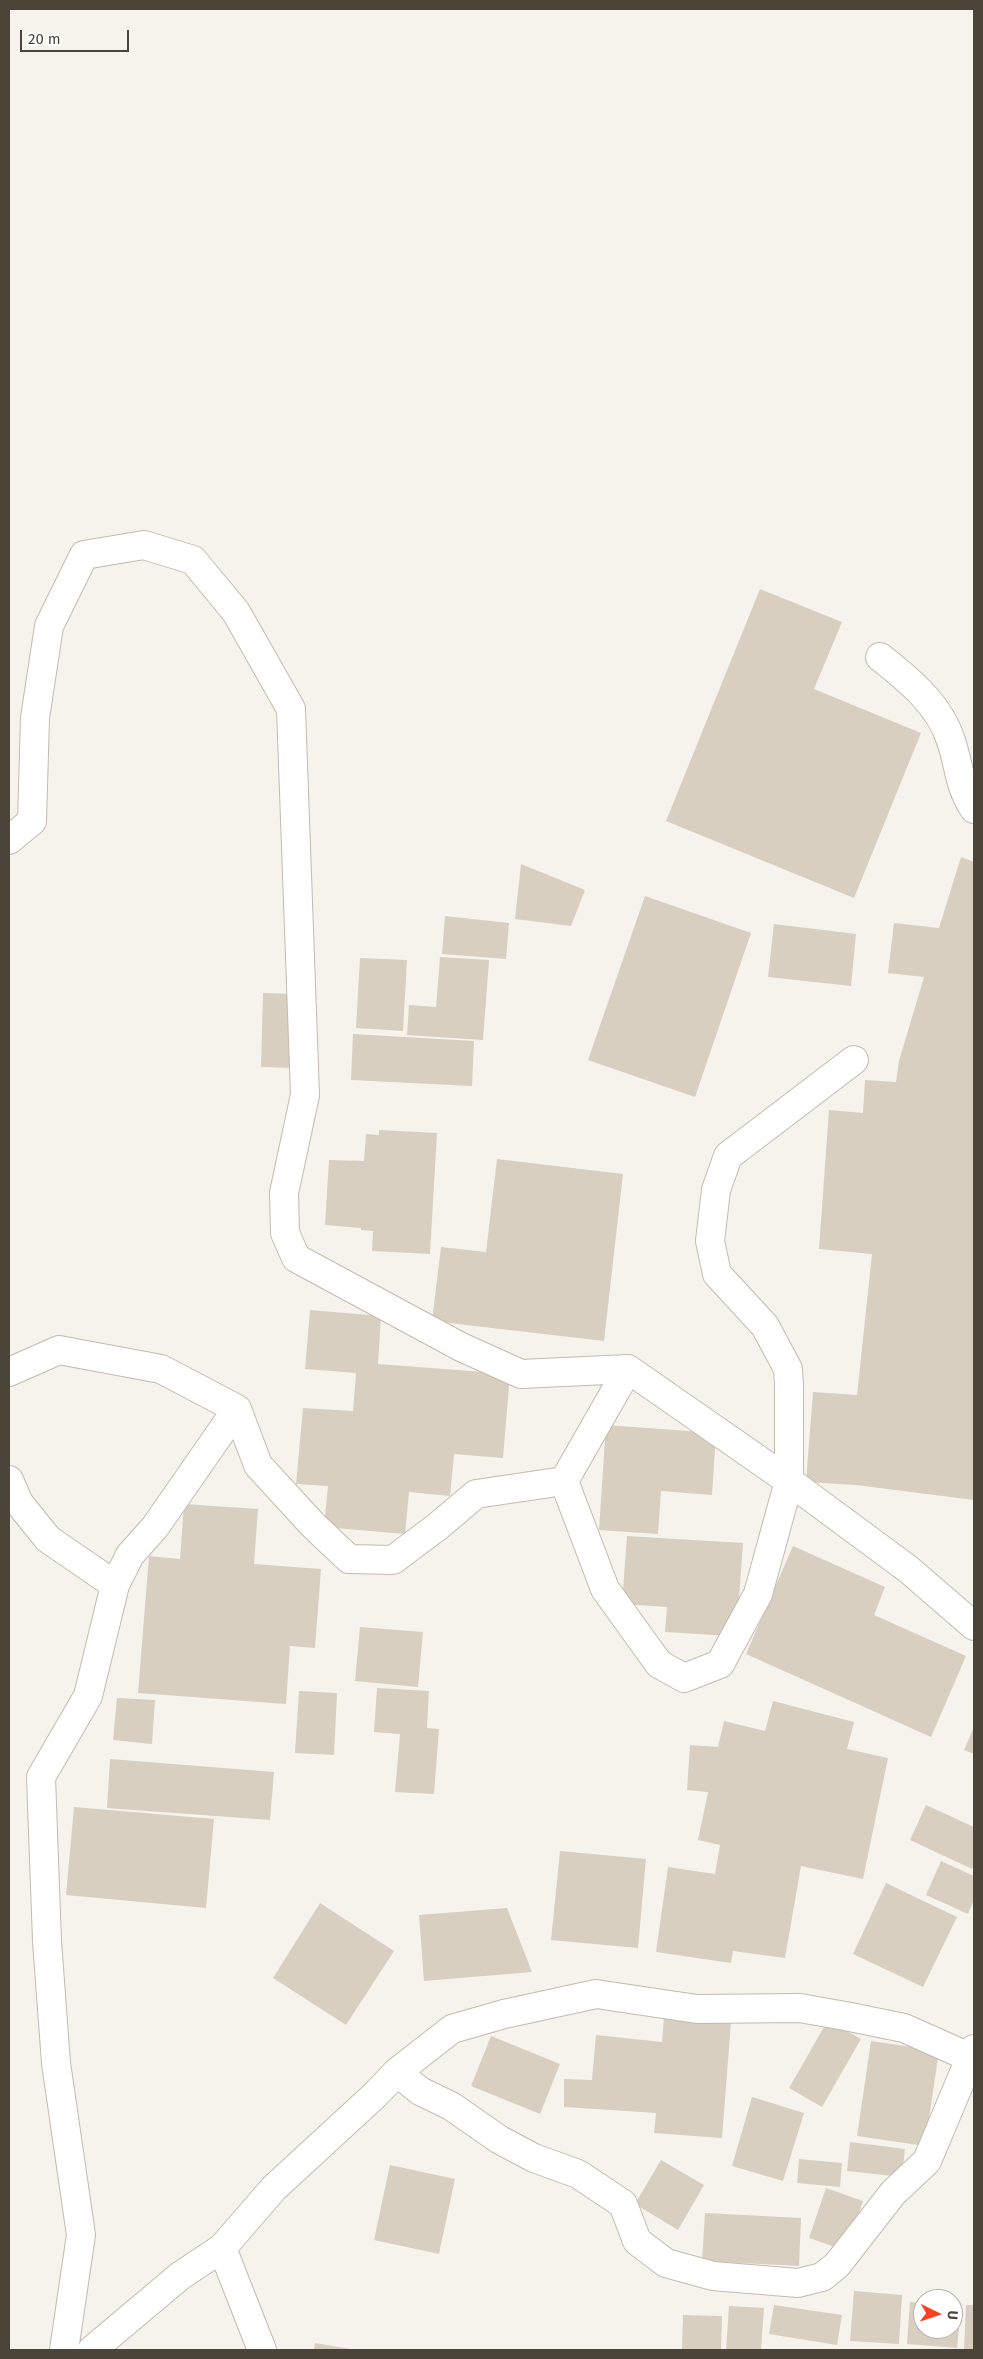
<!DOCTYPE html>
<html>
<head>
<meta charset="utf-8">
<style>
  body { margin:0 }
  #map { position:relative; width:983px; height:2359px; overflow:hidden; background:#f6f3ec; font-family:"Fira Sans",sans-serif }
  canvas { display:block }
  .frame { position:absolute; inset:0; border:10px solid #4b4439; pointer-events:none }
  .north { position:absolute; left:913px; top:2289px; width:50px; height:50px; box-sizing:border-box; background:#fff; border:1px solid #b7b4b0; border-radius:50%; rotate:94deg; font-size:14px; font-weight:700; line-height:20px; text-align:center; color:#4b4439 }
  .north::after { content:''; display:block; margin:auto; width:18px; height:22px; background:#fc3f1d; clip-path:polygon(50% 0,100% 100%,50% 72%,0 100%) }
  .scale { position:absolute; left:20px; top:30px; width:109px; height:22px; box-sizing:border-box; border:2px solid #4b4439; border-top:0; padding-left:6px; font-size:15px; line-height:18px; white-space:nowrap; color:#4b4439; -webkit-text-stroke:4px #fff; paint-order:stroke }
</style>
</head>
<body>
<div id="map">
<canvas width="983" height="2359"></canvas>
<div class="frame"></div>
<div class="north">U</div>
<div class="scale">20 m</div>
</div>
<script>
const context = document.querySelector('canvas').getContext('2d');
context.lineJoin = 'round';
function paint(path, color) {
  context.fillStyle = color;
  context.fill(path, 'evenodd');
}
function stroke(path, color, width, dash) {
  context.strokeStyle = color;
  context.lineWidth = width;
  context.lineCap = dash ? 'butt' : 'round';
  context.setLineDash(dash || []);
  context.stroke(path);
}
const building = new Path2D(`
  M760,589L842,622L814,689L921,733L854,898L666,821Z
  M961,857L974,862V1500L856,1485L806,1482L813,1392L857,1395L872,1254L819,1249L829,1110L863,1113L865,1080L896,1082L899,1061L924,977L888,973L894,923L939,928Z
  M521,864L585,890L571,926L515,919Z
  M645,896L751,933L695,1097L588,1060Z
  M445,916L509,923L506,959L442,954Z
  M774,924L856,934L851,986L768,977Z
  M440,957L489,960L483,1040L407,1035L409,1005L436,1007Z
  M360,958L407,960L403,1031L356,1028Z
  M263,993L297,994L295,1068L261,1067Z
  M353,1034L474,1041L472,1086L351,1080Z
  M379,1130L437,1133L430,1254L372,1251L373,1231L361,1230V1228L325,1225L329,1160L364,1161L366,1134L379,1135Z
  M497,1159L623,1174L604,1341L432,1321L441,1247L486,1252Z
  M310,1310L381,1316L378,1364L510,1374L503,1458L454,1454L450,1496L409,1492L405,1534L324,1527L328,1486L296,1484L303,1408L353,1411L356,1373L305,1369Z
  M606,1425L716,1433L712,1495L661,1491L658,1534L599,1530Z
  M184,1504L258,1509L254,1564L321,1569L315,1648L290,1646L286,1704L138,1693L149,1556L180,1559Z
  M627,1536L743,1543L738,1612L731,1636L665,1632L667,1607L622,1604Z
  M793,1546L885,1587L874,1615L966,1656L931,1737L746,1654Z
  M360,1627L423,1632L418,1687L355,1681Z
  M377,1688L429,1691L427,1728L439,1729L434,1794L395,1792L400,1734L374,1732Z
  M299,1691L337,1693L334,1755L295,1753Z
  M117,1698L155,1700L152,1744L113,1740Z
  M773,1701L854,1722L847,1749L888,1758L863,1879L801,1866L785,1958L733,1951L731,1963L656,1952L668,1867L715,1874L720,1845L698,1840L708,1792L687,1790L690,1745L718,1747L724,1721L765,1731Z
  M974,1727V1754L964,1750Z
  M110,1759L274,1772L270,1820L107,1808Z
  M926,1805L974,1827V1864L972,1869L910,1840Z
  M74,1807L214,1819L206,1908L66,1895Z
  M560,1851L646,1859L638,1948L551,1940Z
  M941,1861L974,1876V1900L968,1914L926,1895Z
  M886,1883L957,1917L923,1987L853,1954Z
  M320,1903L394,1951L346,2025L273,1978Z
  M507,1908L532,1972L424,1981L419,1915Z
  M664,2017L731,2022L722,2138L654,2133L656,2113L564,2107V2079L592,2080L596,2035L662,2042Z
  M828,2020L861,2039L822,2107L789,2088Z
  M491,2036L560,2064L540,2114L471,2086Z
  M871,2041L939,2051L925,2146L857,2136Z
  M752,2097L804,2113L783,2181L732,2166Z
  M850,2142L905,2149L902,2177L847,2171Z
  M799,2159L842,2163L840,2187L797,2183Z
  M661,2160L704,2185L678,2230L635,2204Z
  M390,2165L455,2179L439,2254L374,2240Z
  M826,2188L863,2201L846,2251L809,2238Z
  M705,2213L801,2218L799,2266L702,2261Z
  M854,2291L902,2295L899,2344L850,2341Z
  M910,2302L923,2303V2329H953V2306L961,2307L957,2348L907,2344Z
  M774,2305L842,2315L837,2345L769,2334Z
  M966,2305H974V2350H964Z
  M729,2306L764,2308L761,2350H726Z
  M683,2315L722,2316L721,2350H682Z
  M315,2343L350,2349V2350H314Z`);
const street = new Path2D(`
  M880,657C909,680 940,705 951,741C960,767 958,784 974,809
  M9,840L32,821L35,718L49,626L84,555L144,545L193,560L236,612L291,709L305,1095L284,1193L285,1233L296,1258L461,1347L521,1374L628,1369L789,1481L908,1569L974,1626
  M9,1372L59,1350L161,1369L237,1409L258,1465L313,1525L349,1559L393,1560L437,1527L476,1494L564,1481L628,1369
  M9,1480L19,1503L48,1539L115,1585
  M564,1481L605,1589L659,1664L684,1678L720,1664L758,1594L789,1481V1385L788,1369L765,1326L717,1274L710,1241L716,1190L728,1156L854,1060
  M397,2072L420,2091L451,2106L500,2140L534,2158L578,2174L623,2204L637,2241L666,2263L713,2276L798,2283L822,2277L837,2265L893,2193L927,2161L974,2049
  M222,2248L262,2350
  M64,2350L81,2235L56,2063L47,1941L41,1777L88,1696L115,1585L130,1555L155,1527L237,1409
  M92,2350L180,2276L222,2248L274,2188L375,2095L397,2072L452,2029L504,2014L596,1994L697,2009L800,2008L845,2016L904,2028L969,2057`);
paint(building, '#d8cfc1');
stroke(street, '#c2bbae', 30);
stroke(street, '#fff', 28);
</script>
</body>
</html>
